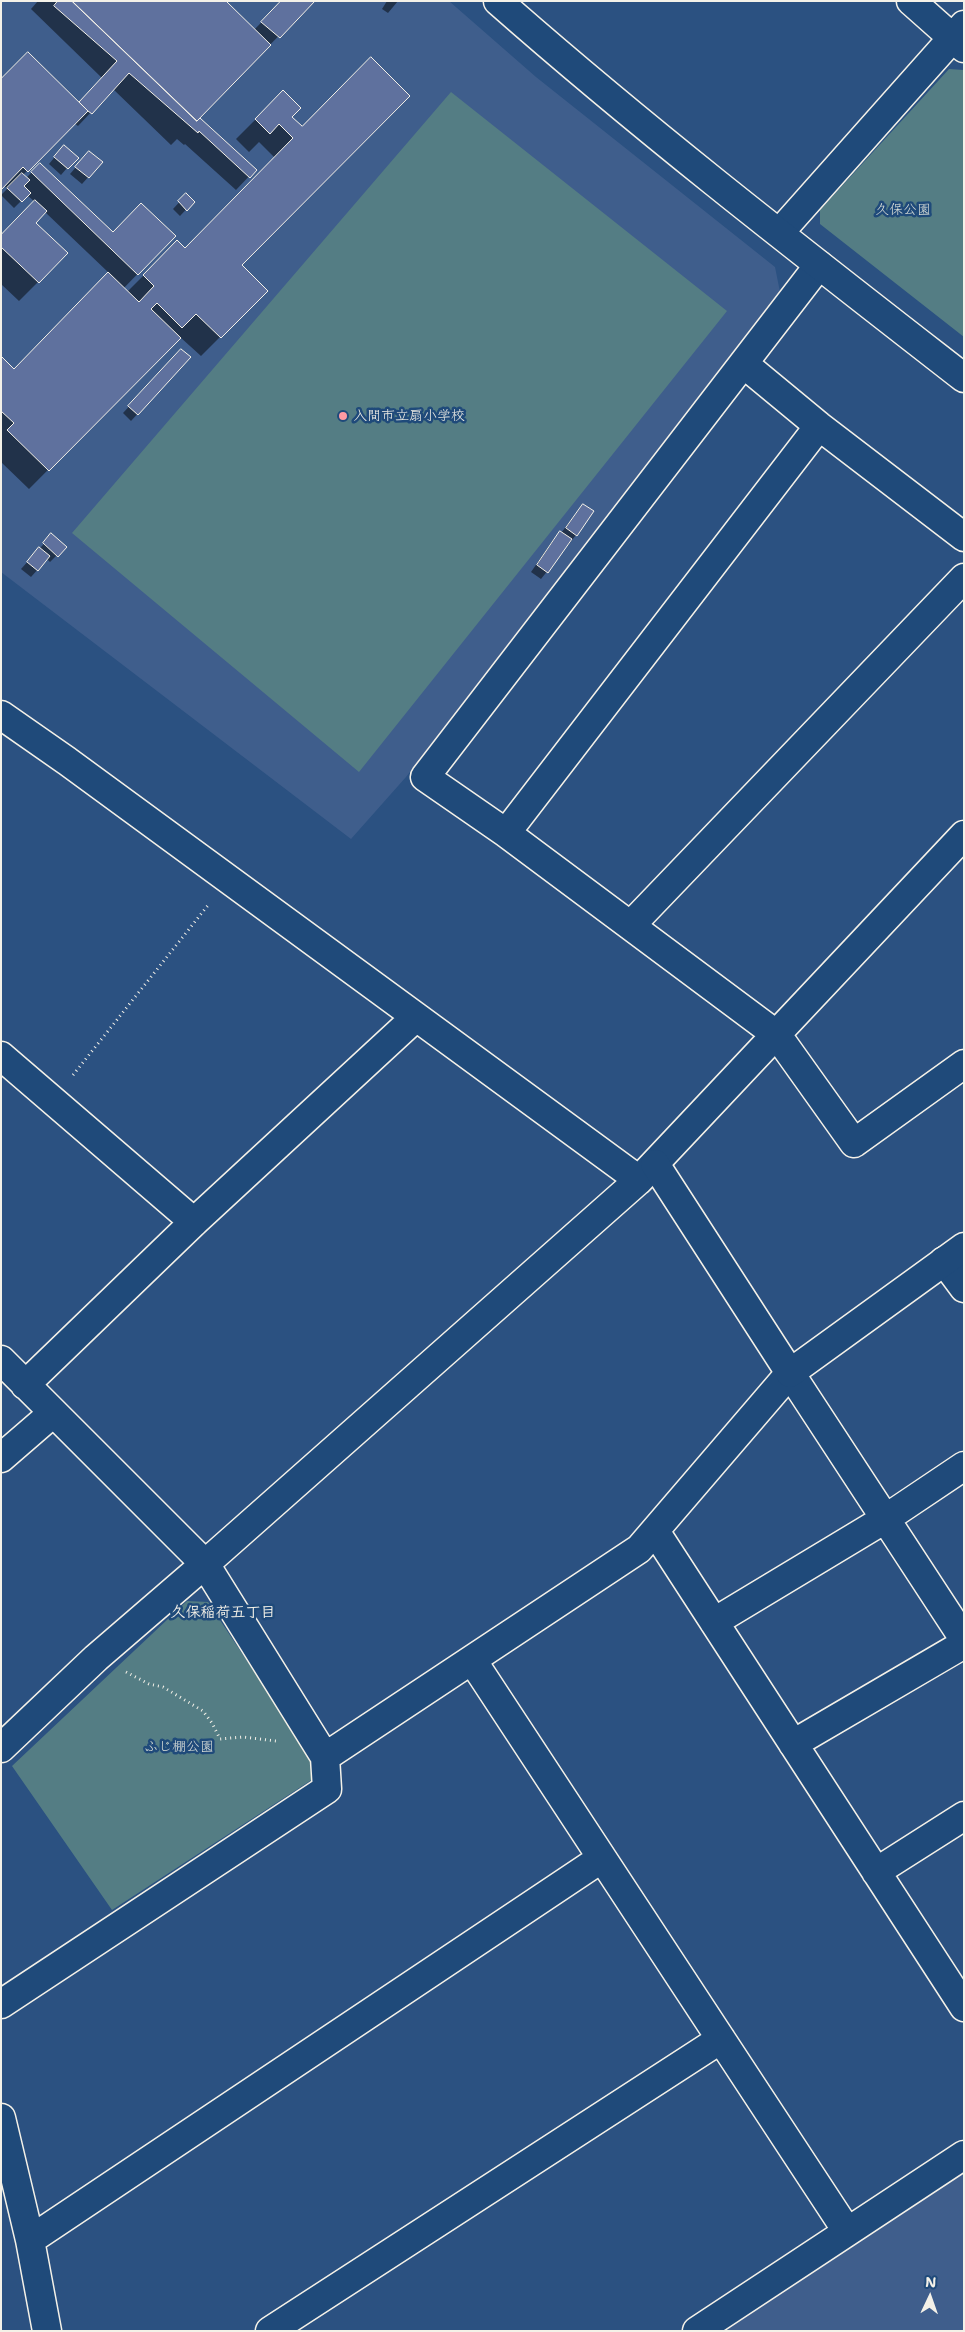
<!DOCTYPE html>
<html>
<head>
<meta charset="utf-8">
<style>
  body { margin:0 }
  #map { position:relative; width:965px; height:2332px; overflow:hidden; background:#2b5181; font-family:"Shantell Sans",sans-serif }
  canvas { display:block }
  .frame { position:absolute; inset:0; border:2px solid #f4f1e8; pointer-events:none }
  .north { position:absolute; left:905px; top:2272px; width:50px; height:50px; -webkit-text-stroke:4px #1f4a7a; paint-order:stroke; rotate:3deg; font-size:14px; font-weight:700; line-height:20px; text-align:center; color:#f4f1e8 }
  .north::after { content:''; display:block; margin:auto; width:18px; height:22px; background:#f4f1e8; clip-path:polygon(50% 0,100% 100%,50% 72%,0 100%) }
</style>
</head>
<body>
<div id="map">
<canvas width="965" height="2332"></canvas>
<div class="frame"></div>
<div class="north">N</div>
</div>
<script>
const context = document.querySelector('canvas').getContext('2d');
context.lineJoin = 'round';
function paint(path, color) {
  context.fillStyle = color;
  context.fill(path, 'evenodd');
}
function stroke(path, color, width, dash) {
  context.strokeStyle = color;
  context.lineWidth = width;
  context.lineCap = dash ? 'butt' : 'round';
  context.setLineDash(dash || []);
  context.stroke(path);
}
function drawText(font, color, halo, rows, align = 'center') {
  context.font = font + ' "Shantell Sans","Klee One",sans-serif';
  context.lineWidth = 5;
  context.setLineDash([]);
  context.textBaseline = 'middle';
  context.strokeStyle = halo;
  context.fillStyle = color;
  for (const [text, x, y, turn = 0] of rows) {
    context.save();
    context.translate(x, y);
    context.rotate((+turn || 0) * Math.PI / 180);
    context.textAlign = isNaN(turn) ? turn : align;
    if (halo) context.strokeText(text, 0, 0);
    context.fillText(text, 0, 0);
    context.restore();
  }
}
const built = new Path2D(`
  M1,1H449L536,77L775,267L780,292L406,777L351,839L1,572Z
  M964,2171V2331H718Z`);
const green = new Path2D(`
  M949,69L964,70V337L820,224V210Z
  M451,92L727,311L359,772L72,533Z
  M187,1601L208,1602L312,1759L313,1779L112,1910L12,1766Z`);
const shadow = new Path2D(`
  M38,1H224L254,30L282,1H313L198,118L255,170L236,190L185,144L184,145L177,139L171,145L113,89L78,126L74,123L23,175L26,178L40,164L113,233L174,236L123,289L127,292L177,242L185,249L275,158L259,142L249,152L236,139L283,92L290,117L302,128L241,265L266,291L201,356L180,337L29,489L1,462V358L14,370L109,273L45,212L34,223L38,282L19,301L1,284V236L35,202L27,195L14,208L1,195L7,189L4,185L102,78L31,9Z
  M387,1H398L388,13L382,9Z
  M58,153L67,168L61,175L49,164Z
  M83,159L101,163L82,184L70,174Z
  M186,195L193,202L180,216L173,209Z
  M175,357H189L131,421L123,413Z
  M583,505L576,535L541,579L531,572L554,539L561,533Z
  M52,535L65,547L50,562L47,559L31,577L21,569Z`);
const building = new Path2D(`
  M58,1H72L197,121L200,118L257,170L250,178L199,131L198,133L129,73L92,114L88,111L79,102L117,61L54,6Z
  M72,1H226L271,45L197,121Z
  M281,1H315L280,38L261,22Z
  M28,52L88,111L28,172L23,167L1,190V79Z
  M371,57L410,96L242,265L268,291L221,338L196,314L182,328L157,303L151,309L181,338L49,471L7,430L14,423L1,411V356L14,369L108,272L139,302L154,286L143,275L177,240L185,248L293,138L279,124L270,134L255,119L283,90L301,108L292,117L302,126Z
  M64,145L79,158L68,169L54,157Z
  M89,151L103,162L89,178L75,167Z
  M40,163L113,232L141,203L176,236L138,275L31,172Z
  M22,173L30,180L24,186L31,193L22,202L7,188Z
  M186,193L195,202L187,211L178,201Z
  M35,200L47,211L36,223L68,253L39,283L1,247V235Z
  M181,349L191,357L138,415L128,406Z
  M583,504L594,511L577,536L566,528Z
  M560,531L572,539L548,573L537,565Z
  M51,533L67,547L58,557L43,543Z
  M39,547L50,556L38,571L27,562Z`);
const path = new Path2D(`
  M73,1075L209,904
  M126,1672L149,1684L163,1687L203,1711L212,1723L220,1739L243,1737L276,1741`);
const street = new Path2D(`
  M911,1L964,48
  M780,232L964,25
  M819,265L425,777L506,833L777,1035L854,1143L964,1064
  M744,364L819,426L964,537
  M1,715L67,761L639,1180
  M506,833L819,426
  M631,925L964,578
  M1,1056L194,1222
  M944,1261L964,1288
  M1,1360L205,1564L639,1180L964,835
  M25,1385L194,1222L416,1017
  M1,1458L53,1413
  M655,1531L964,2007
  M714,1622L885,1519L964,1466
  M472,1660L847,2231
  M793,1744L964,1644
  M1,1748L96,1658L205,1564L325,1757L327,1789L1,2004
  M325,1757L639,1549L790,1373L964,1639
  M876,1872L964,1816
  M1,2118L30,2240L47,2331
  M30,2240L602,1858
  M270,2331L721,2039
  M697,2331L964,2155`);
const secondary = new Path2D(`
  M498,1C648,133 806,255 964,378
  M655,1164L790,1373L964,1247`);
const markers = [
  [343,416,5,"#ff9aa2"]
];
const parkNames = [
  ["久保公園",903,210],
  ["ふじ棚公園",179,1747]
];
const poiNames = [
  ["入間市立扇小学校",353,416]
];
const neighbourhoodNames = [
  ["久保稲荷五丁目",223,1613]
];
paint(built, '#3f5e8c');
paint(green, '#547d84');
paint(shadow, '#0007');
paint(building, '#5f719e');
stroke(building, '#f4f1e8', 1);
stroke(street, '#f4f1e8', 31);
stroke(secondary, '#f4f1e8', 31);
stroke(path, '#f4f1e8', 3, [1, 4]);
stroke(street, '#1f4a7a', 28);
stroke(secondary, '#1f4a7a', 28);
for (const [x, y, r, color] of markers) {
  const dot = new Path2D();
  dot.arc(x, y, r, 0, 2 * Math.PI);
  context.fillStyle = color;
  context.fill(dot);
  stroke(dot, '#1f4a7a', 2);
}
drawText('14px', '#dce0d9', '#1f4a7a', parkNames);
drawText('14px', '#f4f1e8', '#1f4a7a', poiNames, 'left');
drawText('bold 15px', '#f4f1e8', '#1f4a7a', neighbourhoodNames);
</script>
</body>
</html>
